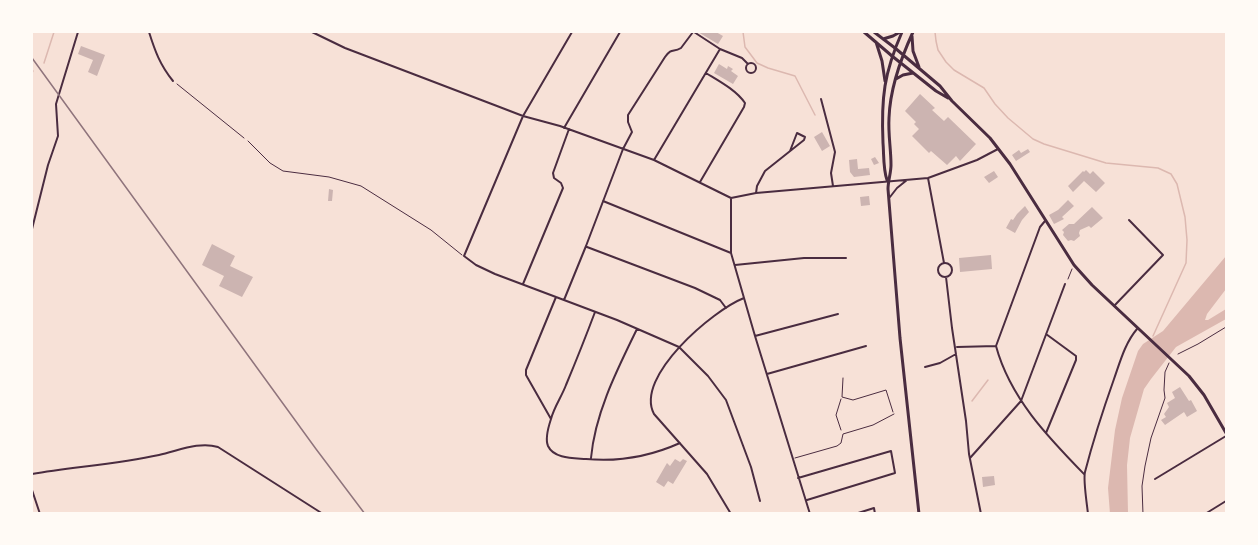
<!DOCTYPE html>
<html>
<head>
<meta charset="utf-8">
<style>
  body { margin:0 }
  #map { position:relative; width:1258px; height:545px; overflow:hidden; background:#f7e1d7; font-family:Cabin,sans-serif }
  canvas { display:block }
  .frame { position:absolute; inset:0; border:33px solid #fffaf5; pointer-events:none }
</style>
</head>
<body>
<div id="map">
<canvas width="1258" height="545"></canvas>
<div class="frame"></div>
</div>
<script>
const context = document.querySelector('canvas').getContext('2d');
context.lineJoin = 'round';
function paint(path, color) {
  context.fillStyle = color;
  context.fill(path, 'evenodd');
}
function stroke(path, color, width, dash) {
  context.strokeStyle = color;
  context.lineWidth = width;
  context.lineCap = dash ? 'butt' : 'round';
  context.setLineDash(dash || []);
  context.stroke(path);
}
const water = new Path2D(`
  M1226,256V289L1207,314L1205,320H1208L1226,309V319L1176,347L1151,379L1144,389L1130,438L1127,465L1128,513L1110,514L1108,488L1115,430L1122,398L1138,351L1143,344L1163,331Z`);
const stream = new Path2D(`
  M743,32L745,47L757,63L768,68L795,76L815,115
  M935,32L936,41L938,50L946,62L954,70L984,88L995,104L1008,118L1033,139L1044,144L1106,163L1158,168L1171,174L1177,184L1185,217L1187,240L1186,263L1153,336
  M44,63L54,32
  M32,73L33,71
  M972,401L988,380`);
const building = new Path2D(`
  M698,32H716L723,36L718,44Z
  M81,46L105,55L97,76L88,72L93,60L78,54Z
  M719,64L727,69L728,66L733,69L731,71L738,76L733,84L714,73Z
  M920,94L935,108L932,110L944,121L948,117L976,144L960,161L956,156L947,165L931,151L929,153L912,136L919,129L914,124L916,122L905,111Z
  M822,132L830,146L822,151L814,137Z
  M1028,149L1030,152L1016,161L1012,155L1019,150L1021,153Z
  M875,157L879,163L874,165L871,159Z
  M857,159L858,169L869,168L870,175L854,177L850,172L849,160Z
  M1086,170L1090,174L1093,171L1105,183L1096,192L1084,181L1073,192L1068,186L1083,171L1084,172Z
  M994,171L998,177L989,183L984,177Z
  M329,189L333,190L332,201H328Z
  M869,196L870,205L861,206L860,197Z
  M1068,200L1074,206L1062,217L1064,219L1054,224L1049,215L1058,210Z
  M1025,206L1029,212L1022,220L1015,233L1006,228L1011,219L1013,220L1017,214Z
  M1092,207L1103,218L1091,228L1089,226L1080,230L1079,233L1080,236L1074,241L1071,240L1068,241L1063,235L1064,232L1062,230L1069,224H1074Z
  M212,244L235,256L230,266L253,277L242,297L219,286L224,276L202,265Z
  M991,255L992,269L960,272L959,258Z
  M1180,387L1189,401L1191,400L1197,411L1187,417L1184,412L1165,425L1161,420L1166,417L1164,414L1169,407L1167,403L1175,398L1172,392Z
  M675,459L680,462L683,459L687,461L673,484L668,481L664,487L656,482L667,463L670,466Z
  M994,476L995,485L983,487L982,477Z`);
const path = new Path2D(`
  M177,84L244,138
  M1068,279L1072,269
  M1226,300V308
  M1178,354L1198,344L1226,327
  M843,378L842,397L853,400L886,390L893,412
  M841,430L836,415L841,399
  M1143,514L1142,486L1145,466L1151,438L1165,398L1164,390L1165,372L1169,363`);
const service = new Path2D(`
  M248,141L270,163L283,171L329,177L361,186L431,230L462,255
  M795,458L837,446L841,443L843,434L873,425L894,414`);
const minor = new Path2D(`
  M149,32C155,51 160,65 173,81
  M312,32L345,48L497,106L523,116L560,126L654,160L731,198L756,193L928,178L977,160L998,149
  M572,32L523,116L464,256L476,265L495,274L617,320L679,347L708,376L726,400L751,467L760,501
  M694,32L720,49L742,58L748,64
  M746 68a5 5 0 1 1 10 0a5 5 0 1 1-10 0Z
  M821,99L835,152L831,173L833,186
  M564,128L620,32
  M654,160L720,49
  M928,178L944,263
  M700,182L744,107L745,103C736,90 719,81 706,73
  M756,193L757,186L765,171L804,140L805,137L797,133L790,151
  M890,197L897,188L907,180
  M731,198V253L755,336L810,514
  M603,201L731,253
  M1045,221L1040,227L996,346C1010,398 1048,437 1084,474
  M32,229L48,165L58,136L56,104L78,32
  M587,247L695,288L720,300L726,308
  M938 270a7 7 0 1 1 14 0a7 7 0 1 1-14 0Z
  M735,265L804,258H846
  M946,277L952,328L966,421L969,454L981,514
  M523,284L563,188L561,183L554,178L553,173L569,129
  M564,300L586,246L623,149L632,132L628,122V115L665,57C672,47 673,53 681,48L693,32
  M1114,306L1163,255L1129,220
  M595,312C586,336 576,361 566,385C562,396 554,407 551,419C549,425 545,439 548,446C554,459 574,458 586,459C618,462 651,456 680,443
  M755,336L838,314
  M957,347L996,346
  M925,367L940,363L956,354
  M767,374L866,346
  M551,419L526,375V370L556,297
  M1046,433L1076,360V356L1046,334
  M591,458C595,413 617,370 637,329
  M970,458L1021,401L1065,284
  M32,474C74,467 117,464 159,455C178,451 199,441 218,447L323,514
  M798,478L891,451L895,473L807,500
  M1155,479L1226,436
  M32,490L40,514
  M731,514L707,474L654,414C634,377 713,310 744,298
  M855,514L874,508L875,514
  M1088,514C1087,504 1083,480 1085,472C1093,441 1103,410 1114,379C1120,362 1125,343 1137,329
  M1205,514L1226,501`);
const secondary = new Path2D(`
  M913,32C901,58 890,88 889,118C888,134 891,149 891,165C891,173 888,181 888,189L900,338L919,514
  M912,36L913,51L919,67
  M895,48L940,86L952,101L990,138L1010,164L1074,265L1092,285L1189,376L1204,395L1226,433
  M892,56L936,91L948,98
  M896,79L903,75L913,73
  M887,180C883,169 884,155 883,143C881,98 884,73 902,32`);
const primary = new Path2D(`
  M864,32L892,56
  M874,32L895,48
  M883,39L893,36L900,32
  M876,42L882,61L885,81`);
const rail = new Path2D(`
  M32,58L316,449L365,514`);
paint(water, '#dcb8b0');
stroke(stream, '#dcb8b0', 1.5);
paint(building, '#ccb4b1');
stroke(path, '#4a2c40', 1);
stroke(service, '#4a2c40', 1);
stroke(minor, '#4a2c40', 2);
stroke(secondary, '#4a2c40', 3);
stroke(primary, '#4a2c40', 3);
stroke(rail, '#8f747c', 1.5);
</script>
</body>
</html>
